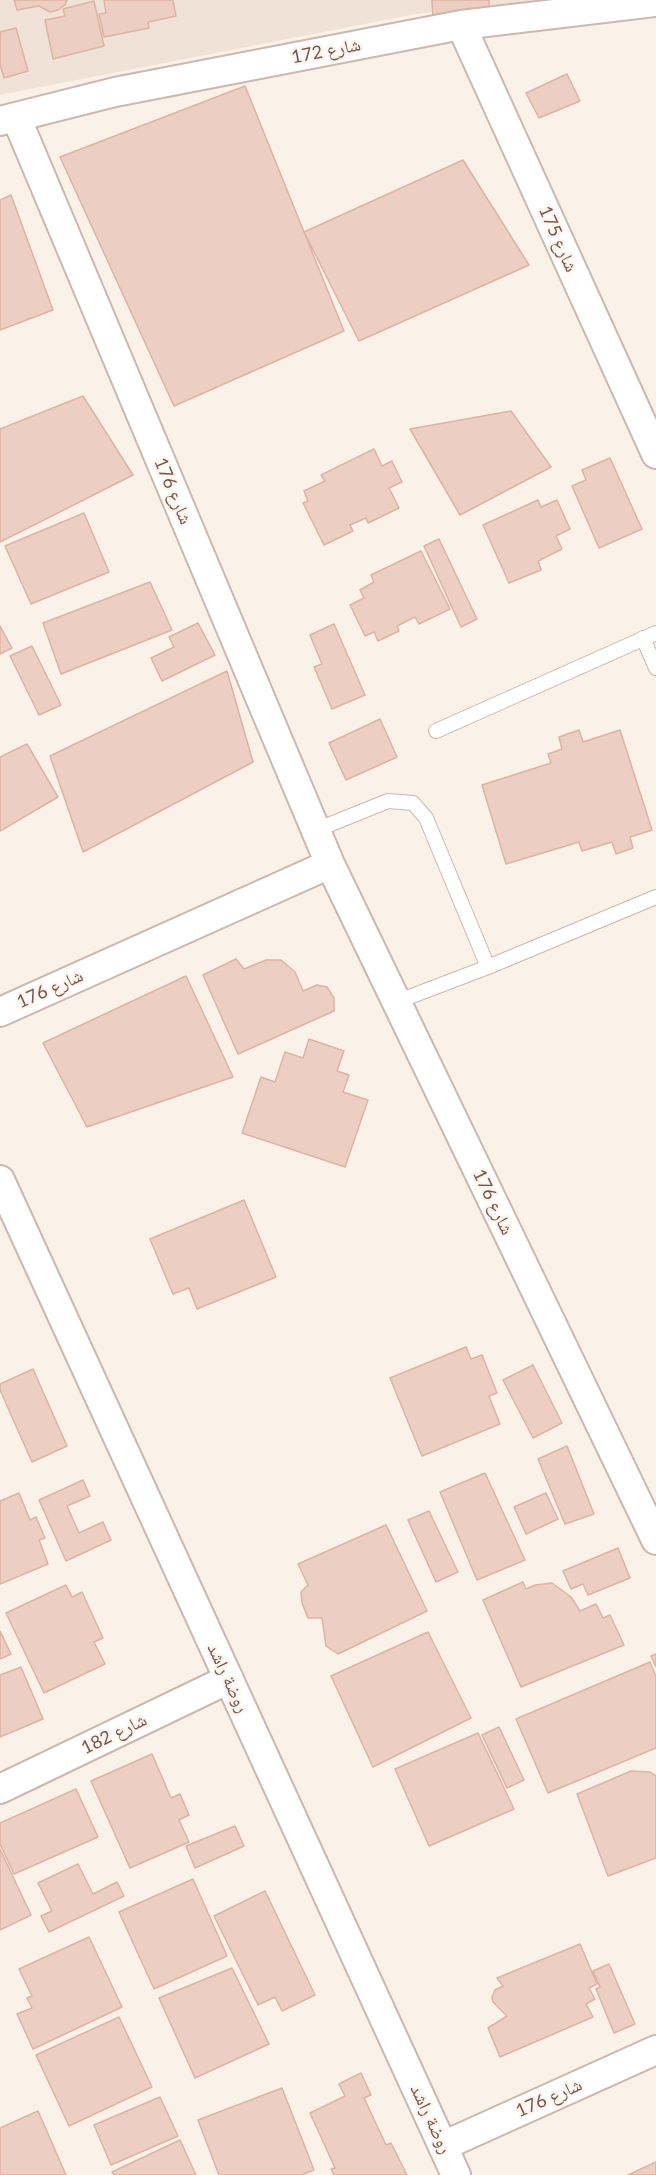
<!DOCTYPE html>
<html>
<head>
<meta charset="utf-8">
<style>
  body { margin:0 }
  canvas { display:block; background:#faf1e8 }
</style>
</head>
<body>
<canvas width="656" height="2175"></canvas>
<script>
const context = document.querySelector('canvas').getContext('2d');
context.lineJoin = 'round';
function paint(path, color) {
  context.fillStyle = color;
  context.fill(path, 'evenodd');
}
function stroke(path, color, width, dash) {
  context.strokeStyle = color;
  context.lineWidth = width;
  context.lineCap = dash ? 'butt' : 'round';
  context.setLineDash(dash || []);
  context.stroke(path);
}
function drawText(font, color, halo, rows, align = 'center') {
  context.font = font + ' Lato,"Noto Naskh Arabic",sans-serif';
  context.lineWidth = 5;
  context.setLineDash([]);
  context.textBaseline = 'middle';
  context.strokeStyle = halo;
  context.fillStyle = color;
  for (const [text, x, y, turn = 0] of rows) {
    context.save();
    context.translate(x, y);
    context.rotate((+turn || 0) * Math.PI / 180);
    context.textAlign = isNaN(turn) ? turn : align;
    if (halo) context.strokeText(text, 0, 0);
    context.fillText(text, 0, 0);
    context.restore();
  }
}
const residential = new Path2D(`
  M0,0H540L416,14L0,95Z`);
const building = new Path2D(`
  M14,0H67L65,5L58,10L50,12L39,6L17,10Z
  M104,0H173L176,16L148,22L149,28L104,37L99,14L106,13Z
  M432,0H489V16L433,18Z
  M94,1L104,46L53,59L45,20L65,16L63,9Z
  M16,28L28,71L4,78L0,64V32Z
  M567,74L580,101L539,118L526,93Z
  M245,86L344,331L174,406L60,157Z
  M463,160L529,265L359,341L304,232Z
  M11,195L53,310L0,330V200Z
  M83,396L133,475L0,542V429Z
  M511,411L551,467L460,515L410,429Z
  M374,449L382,466L392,461L402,482L389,488L399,508L368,523L366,518L350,525L353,531L324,545L303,503L308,501L304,491L325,481L321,475Z
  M610,458L642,529L599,548L572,486L586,480L582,470Z
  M538,500L541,507L557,500L570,529L556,536L562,549L538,561L541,570L509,583L483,525Z
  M84,513L109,572L31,604L5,546Z
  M439,539L477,619L461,627L424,546Z
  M421,551L450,609L419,624L415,617L397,626L399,631L378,641L374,632L365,636L350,605L364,598L360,590L374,582L371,575Z
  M150,582L172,630L61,674L43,623Z
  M198,623L215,655L162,681L151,658L174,647L169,637Z
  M334,624L365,695L332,709L314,667L322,664L310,635Z
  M0,626L12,648L0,654Z
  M32,646L61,705L39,715L10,656Z
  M227,671L253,762L83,852L50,756Z
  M380,719L397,757L346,780L329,743Z
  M579,730L583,742L620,730L652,830L630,837L633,848L616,854L612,842L582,851L579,842L506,864L482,785L551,763L548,754L562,749L559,737Z
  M27,744L58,797L0,831V757Z
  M236,959L244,969L266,960H281L295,972L303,991L317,985L327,987L334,998V1011L238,1054L203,975Z
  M186,976L233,1077L87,1127L43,1043Z
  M309,1039L344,1051L337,1071L349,1075L343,1092L368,1100L345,1167L242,1133L261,1077L275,1082L285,1052L303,1058Z
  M244,1200L276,1277L197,1309L189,1288L173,1294L150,1239Z
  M466,1347L471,1359L482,1355L497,1393L489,1396L500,1424L422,1456L390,1378Z
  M533,1365L562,1423L533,1438L503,1380Z
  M33,1369L67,1446L32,1462L0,1390V1384Z
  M567,1446L594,1514L565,1524L538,1459Z
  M485,1473L525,1560L477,1580L440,1492Z
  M83,1480L90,1496L67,1506L79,1533L103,1522L111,1540L66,1561L39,1500Z
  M19,1493L30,1520L36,1517L45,1538L39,1540L48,1564L0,1584V1501Z
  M546,1493L558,1519L526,1534L514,1507Z
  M429,1511L458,1572L436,1582L408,1520Z
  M386,1525L427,1611L338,1654L326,1646L322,1618H308L302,1603L301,1592L308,1585L298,1564Z
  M618,1548L630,1578L588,1595L583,1584L571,1589L563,1571Z
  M523,1582L526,1589L535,1585L552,1583L571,1597L580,1611L596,1604L603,1618L610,1615L624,1645L521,1687L483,1600Z
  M66,1585L72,1597L82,1592L103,1638L94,1642L105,1664L44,1693L6,1613Z
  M0,1631L11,1654L0,1659Z
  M428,1632L471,1718L373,1767L331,1676Z
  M656,1654V1667L651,1656Z
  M650,1662L656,1677V1748L548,1793L516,1719Z
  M21,1667L43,1719L0,1737V1675Z
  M499,1727L524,1780L507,1788L482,1735Z
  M478,1733L514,1809L429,1846L395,1769Z
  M152,1754L171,1798L180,1794L189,1815L179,1820L189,1842L130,1868L91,1781Z
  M631,1771L650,1772L656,1776V1858L608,1876L577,1794Z
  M76,1789L98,1837L14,1874L0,1844V1823Z
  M235,1826L244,1846L195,1868L186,1846Z
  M0,1849L31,1915L0,1930Z
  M78,1864L93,1894L117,1882L124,1896L49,1932L41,1916L52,1911L38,1883Z
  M193,1879L227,1956L154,1989L119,1912Z
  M265,1891L315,1995L282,2011L275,1997L258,2005L214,1916Z
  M89,1937L122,2007L33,2049L17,2014L32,2008L27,1998L32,1996L19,1969Z
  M580,1944L597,1984L589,1988L595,1999L586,2004L593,2017L500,2057L488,2028L507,2016L493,2002L492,1997L495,1990L503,1986L497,1978Z
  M609,1964L635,2024L614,2033L596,1989L600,1987L593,1971Z
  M232,1968L269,2044L195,2078L159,1998Z
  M119,2017L152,2087L69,2126L36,2055Z
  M361,2073L371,2095L364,2098L386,2145L391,2143L407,2175H334L331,2169L335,2168L310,2113L345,2096L339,2084Z
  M282,2088L314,2170L302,2175H219L198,2120Z
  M160,2097L178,2136L111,2165L94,2125Z
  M38,2111L66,2175H0V2128Z
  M180,2140L196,2175H114L112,2172Z
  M656,2162V2175H628Z`);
const lane = new Path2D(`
  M643,638L656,668
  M436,731L656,633
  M316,830L388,801L413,803L426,818L488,967L396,1002
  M488,967L656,897`);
const street = new Path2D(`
  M461,25L656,454
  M16,117L330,864L656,1540
  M0,121L115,92L461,25L656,2
  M0,1012L330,864
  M0,1180L456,2175
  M0,1789L229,1679
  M443,2146L656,2050`);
const streetNames = [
  ["شارع 172",326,51,-11],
  ["شارع 175",558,239,66],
  ["شارع 176",173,491,67],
  ["شارع 176",50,989,-24],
  ["شارع 176",493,1202,64],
  ["روضة راشد",228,1678,65],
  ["شارع 182",114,1734,-26],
  ["شارع 176",549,2098,-24],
  ["روضة راشد",431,2119,65]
];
paint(residential, '#f1e2d7');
paint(building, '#edcec2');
stroke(building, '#deb3a4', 1.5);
stroke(lane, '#cbb8af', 16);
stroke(street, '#cbb8af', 32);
stroke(lane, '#fff', 14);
stroke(street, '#fff', 28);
drawText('18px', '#72574e', '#fdf5ee', streetNames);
</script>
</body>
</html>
